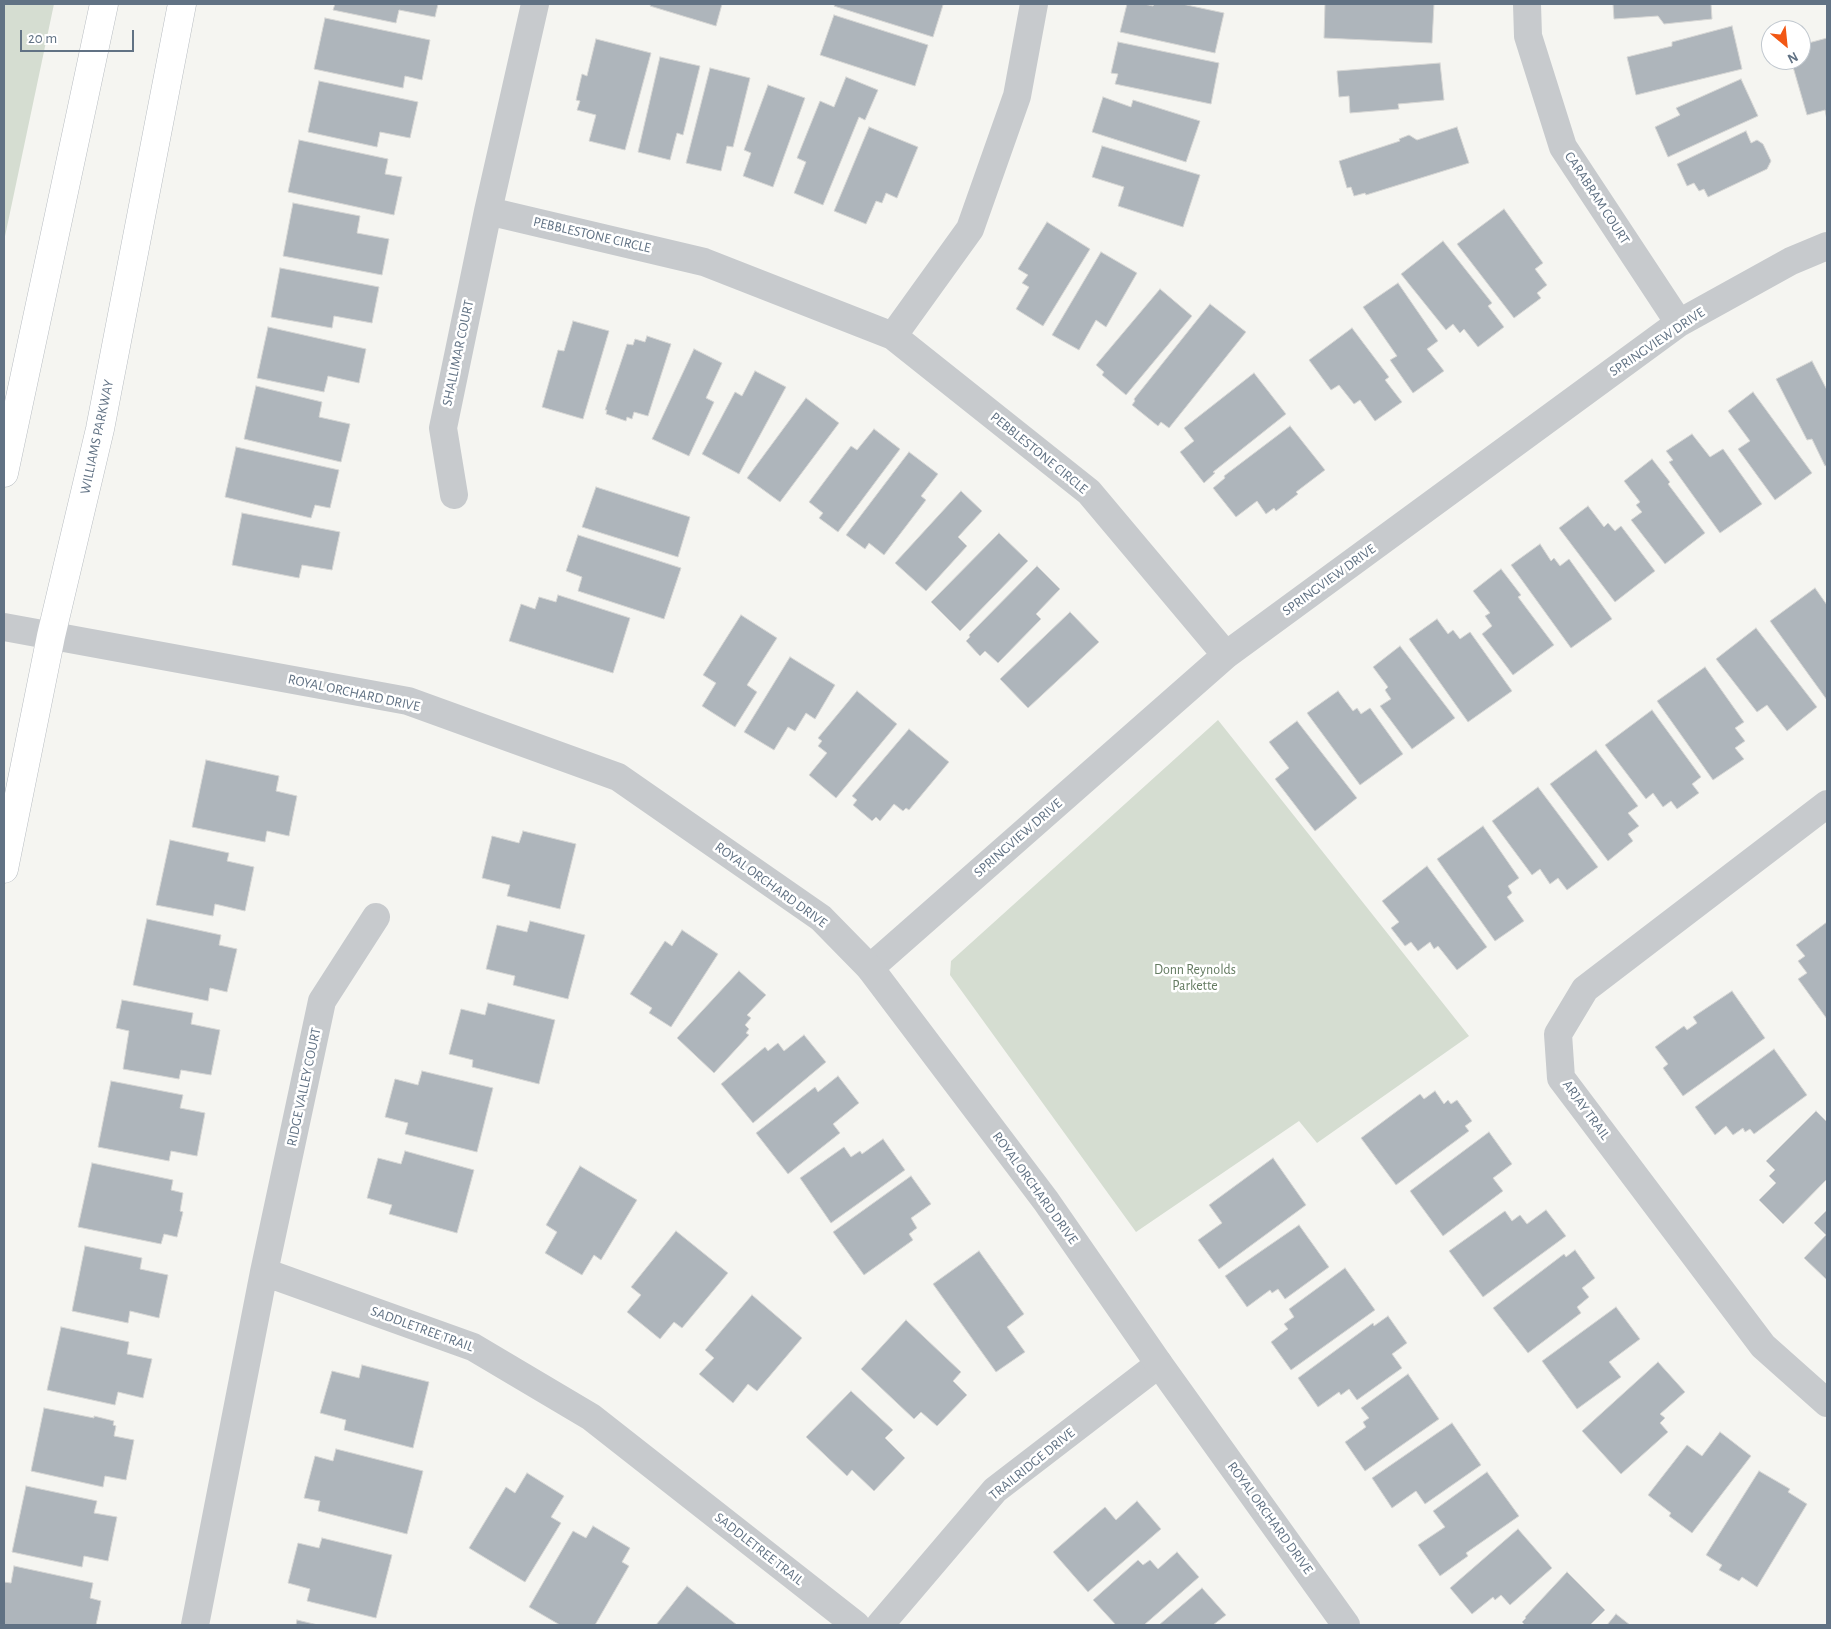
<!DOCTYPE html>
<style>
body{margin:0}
#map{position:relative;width:1831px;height:1629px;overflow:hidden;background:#f5f5f1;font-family:"Alegreya Sans",sans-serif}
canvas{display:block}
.frame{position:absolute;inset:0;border:5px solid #617284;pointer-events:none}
.north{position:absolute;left:1761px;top:20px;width:50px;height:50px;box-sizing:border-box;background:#fff;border:1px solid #c0c7ce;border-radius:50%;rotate:152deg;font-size:14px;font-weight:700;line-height:20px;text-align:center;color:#617284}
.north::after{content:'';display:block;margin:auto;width:18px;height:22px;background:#f25714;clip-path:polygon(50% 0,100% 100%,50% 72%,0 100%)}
.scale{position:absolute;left:20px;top:30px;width:114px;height:22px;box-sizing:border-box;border:2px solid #617284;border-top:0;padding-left:6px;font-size:15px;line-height:18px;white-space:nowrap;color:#617284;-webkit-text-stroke:4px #fff;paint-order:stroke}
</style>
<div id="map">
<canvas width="1831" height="1629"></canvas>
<div class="frame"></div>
<div class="north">N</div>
<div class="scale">20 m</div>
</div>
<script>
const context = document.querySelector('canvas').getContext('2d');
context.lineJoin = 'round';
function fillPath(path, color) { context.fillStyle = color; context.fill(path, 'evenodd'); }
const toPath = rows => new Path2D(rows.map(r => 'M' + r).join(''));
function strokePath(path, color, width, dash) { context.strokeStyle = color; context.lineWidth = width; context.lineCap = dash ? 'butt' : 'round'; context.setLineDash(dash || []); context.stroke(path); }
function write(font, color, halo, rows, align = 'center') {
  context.font = font + ' "Alegreya Sans",sans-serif'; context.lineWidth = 5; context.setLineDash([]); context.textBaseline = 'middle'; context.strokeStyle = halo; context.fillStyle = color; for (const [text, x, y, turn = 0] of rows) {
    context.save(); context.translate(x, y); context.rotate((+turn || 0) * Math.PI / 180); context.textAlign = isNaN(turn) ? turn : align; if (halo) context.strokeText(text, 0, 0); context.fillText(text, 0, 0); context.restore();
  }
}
const green = toPath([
 [4,4,54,4,4,241],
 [1218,720,1469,1036,1317,1143,1299,1121,1136,1232,950,975,951,961]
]);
const building = toPath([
 [335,4,438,4,435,17,399,10,396,23,333,10,335,4],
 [651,4,722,4,716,26,650,6,651,4],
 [835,4,940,4,943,5,933,37,834,6,835,4],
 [1127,4,1144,4,1153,6,1154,4,1182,4,1224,13,1215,53,1120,32,1127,4],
 [1325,4,1434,4,1432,43,1324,38,1325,4],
 [1613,4,1711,4,1712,19,1664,24,1658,16,1614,19,1613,4],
 [834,15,928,45,915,86,820,55,834,15],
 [325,18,430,40,422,80,405,76,403,88,314,69,325,18],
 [1732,26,1742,69,1636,95,1627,57,1672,46,1672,42,1732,26],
 [1827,38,1827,120,1825,110,1807,115,1791,60,1801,60,1801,45,1827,38],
 [596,39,651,53,625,150,589,141,596,115,577,110,580,101,576,100,582,74,587,76,596,39],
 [1118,42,1219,63,1211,104,1115,84,1118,74,1111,73,1118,42],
 [660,57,700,66,683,135,677,133,670,160,638,152,660,57],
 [1440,63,1444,100,1398,104,1399,109,1350,113,1349,96,1339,97,1337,71,1440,63],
 [710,68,750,78,733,147,727,146,721,171,686,163,710,68],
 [846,77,878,90,865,120,859,117,823,205,794,193,806,162,797,158,820,101,834,107,846,77],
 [1741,79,1758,116,1668,157,1655,127,1680,115,1676,108,1741,79],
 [319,81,418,102,410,138,380,132,377,147,308,132,319,81],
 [768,85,805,98,773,187,743,176,751,153,744,150,768,85],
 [1103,97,1131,107,1133,100,1200,121,1186,162,1092,132,1103,97],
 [869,127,918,147,897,198,886,193,882,203,876,201,866,224,834,211,869,127],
 [1457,127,1469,163,1366,195,1365,193,1354,196,1351,187,1347,188,1339,161,1400,141,1399,139,1409,135,1417,140,1457,127],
 [1746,131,1751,143,1757,140,1763,144,1771,161,1767,169,1708,197,1704,189,1699,191,1694,183,1687,186,1677,164,1746,131],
 [299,140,388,159,385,174,402,177,394,215,288,192,299,140],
 [1102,146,1200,175,1183,227,1118,206,1124,187,1092,177,1102,146],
 [293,203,360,216,357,233,389,239,382,275,283,256,293,203],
 [1504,209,1543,263,1535,269,1547,285,1537,293,1541,298,1514,318,1457,244,1504,209],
 [1047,222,1090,249,1043,326,1016,309,1029,287,1022,283,1028,275,1018,269,1047,222],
 [1443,241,1492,303,1488,306,1504,327,1478,347,1464,329,1460,333,1453,324,1446,330,1401,274,1443,241],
 [1101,252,1137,273,1106,327,1096,320,1079,350,1052,335,1101,252],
 [280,268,379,287,372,323,334,316,332,328,271,317,280,268],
 [1398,283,1438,341,1427,349,1444,371,1413,393,1390,360,1397,356,1363,307,1398,283],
 [1160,289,1192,316,1126,395,1102,375,1104,372,1096,365,1160,289],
 [1210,304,1246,332,1169,428,1161,422,1158,426,1132,405,1135,401,1134,399,1210,304],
 [573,321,609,331,583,419,542,407,558,350,564,351,573,321],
 [268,327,366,349,359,383,328,376,324,392,257,378,268,327],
 [1352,328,1389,377,1385,380,1402,402,1375,421,1360,400,1354,404,1339,385,1331,390,1309,360,1352,328],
 [647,336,671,344,648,416,634,412,632,419,627,417,626,421,606,414,607,410,605,410,627,344,633,345,635,339,645,342,647,336],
 [694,349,722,363,706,398,714,402,689,456,652,439,694,349],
 [1812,361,1827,390,1827,465,1825,466,1812,439,1807,440,1776,379,1812,361],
 [755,371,786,387,739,474,702,454,735,392,742,396,755,371],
 [1254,373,1286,414,1213,472,1215,473,1204,483,1180,452,1194,441,1184,428,1254,373],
 [256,386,322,402,319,417,350,424,341,462,244,439,256,386],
 [1753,392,1812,473,1775,500,1738,449,1750,441,1728,411,1753,392],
 [806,398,839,423,780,502,747,478,806,398],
 [1290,426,1325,470,1296,492,1298,494,1276,511,1274,508,1266,514,1257,501,1236,517,1213,488,1225,478,1224,476,1290,426],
 [874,429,900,449,838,532,819,518,823,513,809,502,851,446,857,450,874,429],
 [1692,434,1710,457,1723,449,1762,504,1720,533,1669,462,1673,460,1666,451,1692,434],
 [236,447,339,470,330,508,315,505,311,518,225,497,236,447],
 [909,452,938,474,921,496,926,500,884,555,869,543,865,549,846,535,909,452],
 [1652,459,1670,482,1668,484,1705,533,1665,564,1631,520,1642,512,1636,505,1640,502,1624,481,1652,459],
 [596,487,690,517,678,557,582,527,596,487],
 [961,491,982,511,958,537,967,546,926,591,895,563,961,491],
 [1588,506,1604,527,1608,523,1615,531,1621,526,1655,571,1615,602,1559,528,1588,506],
 [242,513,340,532,332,570,302,565,299,578,232,565,242,513],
 [999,533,1028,561,960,631,931,602,999,533],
 [578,535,681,568,664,619,578,591,582,577,566,571,578,535],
 [1540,544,1551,561,1554,558,1560,566,1569,559,1612,619,1571,648,1511,565,1540,544],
 [1037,566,1060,589,1036,614,1041,619,998,663,985,651,980,656,966,641,970,637,969,635,1037,566],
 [1501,569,1521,595,1518,597,1554,645,1513,675,1482,634,1492,626,1485,616,1490,613,1473,591,1501,569],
 [1815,588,1827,605,1827,700,1770,621,1815,588],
 [558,595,630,618,613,673,509,641,521,604,535,609,539,597,556,602,558,595],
 [1070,612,1099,642,1028,708,1000,679,1070,612],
 [741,615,777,638,747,685,757,692,735,727,702,706,716,683,703,675,741,615],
 [1437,619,1448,634,1453,630,1460,639,1470,632,1512,691,1468,722,1409,639,1437,619],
 [1756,628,1817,707,1787,731,1767,705,1757,712,1716,659,1756,628],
 [1400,646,1455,718,1412,749,1380,706,1391,699,1385,690,1388,687,1373,667,1400,646],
 [790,657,835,685,815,719,806,713,795,731,788,727,774,750,744,732,790,657],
 [1705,667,1744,722,1735,728,1745,741,1735,748,1744,759,1713,780,1657,701,1705,667],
 [857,691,897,724,836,798,809,775,827,753,818,746,822,741,818,738,857,691],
 [1338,691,1353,711,1357,708,1361,714,1370,708,1403,754,1360,785,1307,713,1338,691],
 [1652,710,1701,777,1692,784,1699,793,1677,809,1671,801,1663,807,1653,793,1646,799,1605,745,1652,710],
 [1297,721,1357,798,1315,831,1275,779,1289,768,1269,742,1297,721],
 [909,729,949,762,909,810,906,808,903,811,894,804,880,821,876,817,872,821,853,805,857,800,852,796,909,729],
 [1596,750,1638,806,1628,813,1639,826,1628,834,1633,841,1608,861,1550,784,1596,750],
 [206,760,279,776,276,791,297,796,289,836,267,831,265,842,192,827,206,760],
 [1538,787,1598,867,1567,890,1558,878,1550,884,1540,869,1532,875,1492,821,1538,787],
 [1483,826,1519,878,1508,886,1512,893,1507,897,1524,921,1495,941,1437,859,1483,826],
 [523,831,576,844,560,909,507,896,510,885,482,878,492,836,519,843,523,831],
 [170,840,229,853,227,861,254,867,245,911,215,904,213,916,156,905,170,840],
 [1427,866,1487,947,1457,970,1438,946,1434,949,1430,942,1418,951,1411,942,1405,946,1391,928,1399,922,1382,901,1427,866],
 [147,919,221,935,219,945,237,949,227,992,210,988,208,1001,133,985,147,919],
 [530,921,585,935,568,999,513,985,515,976,486,969,497,925,527,932,530,921],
 [1827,922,1827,1019,1798,979,1807,973,1798,961,1805,956,1796,945,1827,922],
 [682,930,718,954,671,1027,649,1013,652,1008,630,994,665,941,672,946,682,930],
 [739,971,766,995,747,1015,751,1018,745,1025,749,1029,746,1033,749,1035,714,1073,677,1038,739,971],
 [1732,991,1765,1038,1683,1096,1663,1068,1668,1064,1655,1047,1684,1026,1687,1030,1697,1023,1693,1017,1732,991],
 [122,1000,193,1013,191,1024,220,1030,211,1075,181,1070,179,1079,123,1069,129,1031,116,1028,122,1000],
 [488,1003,555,1020,539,1084,472,1067,473,1060,449,1054,461,1009,485,1015,488,1003],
 [804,1035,826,1062,753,1123,721,1084,765,1047,768,1051,778,1043,784,1051,804,1035],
 [1774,1049,1807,1095,1754,1134,1750,1129,1745,1132,1743,1128,1733,1135,1726,1126,1715,1135,1695,1107,1774,1049],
 [422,1071,493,1088,477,1152,405,1134,408,1123,385,1117,395,1079,418,1085,422,1071],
 [838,1076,859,1103,833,1124,840,1133,788,1174,756,1133,815,1087,818,1092,838,1076],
 [111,1081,183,1095,180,1108,205,1113,197,1156,171,1151,169,1161,98,1147,111,1081],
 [1435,1091,1444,1104,1448,1100,1451,1104,1457,1100,1472,1121,1465,1126,1469,1131,1396,1185,1361,1138,1420,1094,1424,1099,1435,1091],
 [1816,1111,1827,1122,1827,1179,1783,1224,1759,1200,1776,1183,1769,1176,1775,1170,1766,1161,1816,1111],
 [1489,1132,1512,1164,1493,1178,1503,1191,1443,1236,1410,1191,1489,1132],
 [883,1139,905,1170,831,1223,800,1178,844,1147,851,1157,860,1151,862,1154,883,1139],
 [405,1151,474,1170,457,1233,389,1214,392,1205,367,1198,378,1158,401,1164,405,1151],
 [1273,1158,1306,1205,1219,1269,1198,1240,1222,1223,1209,1205,1273,1158],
 [92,1163,173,1180,171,1190,183,1193,180,1211,183,1212,177,1237,164,1234,161,1244,78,1227,92,1163],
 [580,1166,637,1200,601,1260,594,1255,582,1275,545,1253,557,1232,546,1225,580,1166],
 [911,1176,931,1204,911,1218,917,1228,909,1234,913,1240,864,1275,833,1232,911,1176],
 [1546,1210,1566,1236,1483,1297,1449,1251,1505,1211,1512,1221,1520,1215,1527,1224,1546,1210],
 [1827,1210,1827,1280,1804,1258,1826,1235,1814,1223,1827,1210],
 [1299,1225,1329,1267,1285,1299,1278,1289,1272,1293,1270,1290,1247,1307,1225,1276,1299,1225],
 [676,1231,728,1273,682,1328,674,1322,660,1339,627,1312,641,1295,631,1287,676,1231],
 [85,1246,142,1258,140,1269,168,1275,159,1318,130,1311,128,1323,72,1311,85,1246],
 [1575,1250,1595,1278,1582,1288,1589,1297,1577,1307,1581,1313,1528,1353,1493,1308,1564,1254,1566,1257,1575,1250],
 [979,1251,1024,1314,1007,1327,1025,1352,996,1372,933,1284,979,1251],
 [1345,1268,1375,1310,1291,1370,1271,1342,1288,1329,1284,1324,1294,1317,1289,1309,1345,1268],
 [752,1295,802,1338,757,1391,748,1384,733,1403,699,1374,714,1358,705,1350,752,1295],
 [1616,1307,1640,1339,1609,1362,1621,1377,1577,1409,1542,1361,1616,1307],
 [1388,1316,1407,1343,1392,1354,1402,1368,1357,1400,1349,1389,1341,1395,1339,1392,1318,1407,1298,1378,1373,1323,1374,1326,1388,1316],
 [906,1320,961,1372,953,1381,967,1395,937,1426,921,1412,914,1419,861,1369,906,1320],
 [61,1327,129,1342,127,1354,152,1359,143,1398,118,1392,115,1405,47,1390,61,1327],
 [1658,1362,1685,1392,1660,1414,1665,1418,1660,1423,1668,1432,1621,1474,1582,1431,1658,1362],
 [362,1365,429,1382,413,1448,344,1430,346,1420,320,1413,332,1371,359,1378,362,1365],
 [1408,1374,1439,1419,1365,1471,1345,1442,1366,1427,1363,1422,1369,1418,1361,1408,1408,1374],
 [851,1391,893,1430,885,1438,905,1458,874,1491,852,1470,847,1476,806,1437,851,1391],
 [44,1408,94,1418,94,1416,114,1421,113,1425,116,1426,114,1436,134,1440,126,1480,105,1476,103,1487,31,1471,44,1408],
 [1452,1423,1481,1465,1425,1504,1416,1491,1392,1508,1372,1478,1452,1423],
 [1720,1432,1751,1456,1692,1533,1669,1516,1671,1513,1648,1495,1687,1445,1702,1456,1720,1432],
 [336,1449,423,1471,407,1534,318,1511,320,1501,304,1498,315,1456,333,1461,336,1449],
 [1759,1471,1790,1489,1788,1492,1807,1504,1757,1587,1742,1577,1739,1581,1719,1570,1722,1565,1706,1555,1759,1471],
 [1487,1472,1519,1516,1466,1553,1468,1556,1440,1576,1418,1545,1445,1527,1433,1511,1487,1472],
 [527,1473,564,1496,551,1517,561,1523,525,1582,469,1548,506,1487,515,1493,527,1473],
 [26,1486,97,1501,94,1513,117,1517,108,1561,84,1556,82,1567,12,1552,26,1486],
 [1137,1501,1161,1529,1088,1592,1053,1552,1105,1507,1116,1520,1137,1501],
 [593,1526,630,1548,622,1562,629,1566,595,1625,560,1625,529,1607,573,1531,586,1538,593,1526],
 [1518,1529,1552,1568,1510,1605,1501,1595,1495,1600,1493,1597,1472,1614,1450,1588,1518,1529],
 [322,1538,392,1555,376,1618,307,1601,310,1589,288,1583,298,1543,319,1548,322,1538],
 [1177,1552,1199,1577,1144,1625,1116,1625,1093,1600,1138,1560,1143,1565,1150,1560,1158,1569,1177,1552],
 [14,1566,93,1583,90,1598,101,1601,96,1625,4,1625,4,1582,11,1583,14,1566],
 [1567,1572,1605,1610,1590,1625,1525,1625,1522,1622,1526,1618,1525,1617,1567,1572],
 [687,1586,737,1625,656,1625,687,1586],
 [1202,1588,1226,1615,1213,1625,1159,1625,1202,1588],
 [1616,1614,1630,1625,1607,1625,1616,1614],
 [297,1620,318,1625,296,1625,297,1620]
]);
const minor = toPath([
 [1527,4,1528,36,1563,147,1679,323],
 [488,211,704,262,893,336,1089,492,1226,655],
 [893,336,970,229,1017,96,1034,4],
 [454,495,443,428,488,211,535,4],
 [1827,804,1585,989,1558,1034,1561,1078,1763,1346,1827,1403],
 [870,968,1226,655,1679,323,1791,261,1827,246],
 [264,1272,473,1347,591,1417,856,1625],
 [195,1625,264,1272,322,1001,376,917],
 [880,1625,995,1490,1159,1364]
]);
const tertiary = toPath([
 [4,627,408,701,618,777,821,918,870,968,1046,1201,1159,1364,1346,1625]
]);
const secondary = toPath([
 [4,473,104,4],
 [4,869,51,636,100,429,182,4]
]);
const streetNames = [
 ["CARABRAM COURT",1597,198,57],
 ["PEBBLESTONE CIRCLE",592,235,13],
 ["SPRINGVIEW DRIVE",1657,342,-34],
 ["SHALLIMAR COURT",458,353,-78],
 ["WILLIAMS PARKWAY",97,437,-78],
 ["PEBBLESTONE CIRCLE",1039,453,39],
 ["SPRINGVIEW DRIVE",1329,580,-36],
 ["ROYAL ORCHARD DRIVE",354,693,12],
 ["SPRINGVIEW DRIVE",1018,838,-41],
 ["ROYAL ORCHARD DRIVE",771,885,36],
 ["RIDGE VALLEY COURT",304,1087,-78],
 ["ARJAY TRAIL",1586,1110,54],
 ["ROYAL ORCHARD DRIVE",1035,1188,54],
 ["SADDLETREE TRAIL",422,1329,20],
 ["TRAILRIDGE DRIVE",1032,1464,-39],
 ["ROYAL ORCHARD DRIVE",1270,1518,54],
 ["SADDLETREE TRAIL",759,1549,38]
];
const parkNames = [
 ["Donn Reynolds",1195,970],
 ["Parkette",1195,986]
];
fillPath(green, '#d5ddd1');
fillPath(building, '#aeb5bb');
strokePath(building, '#d6d6d4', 1);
strokePath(secondary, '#b6bbc0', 29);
strokePath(minor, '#c7cacd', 28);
strokePath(tertiary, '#c7cacd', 28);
strokePath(secondary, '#fff', 28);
write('14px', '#617284', '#fff', streetNames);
write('14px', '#647b61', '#fff', parkNames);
</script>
